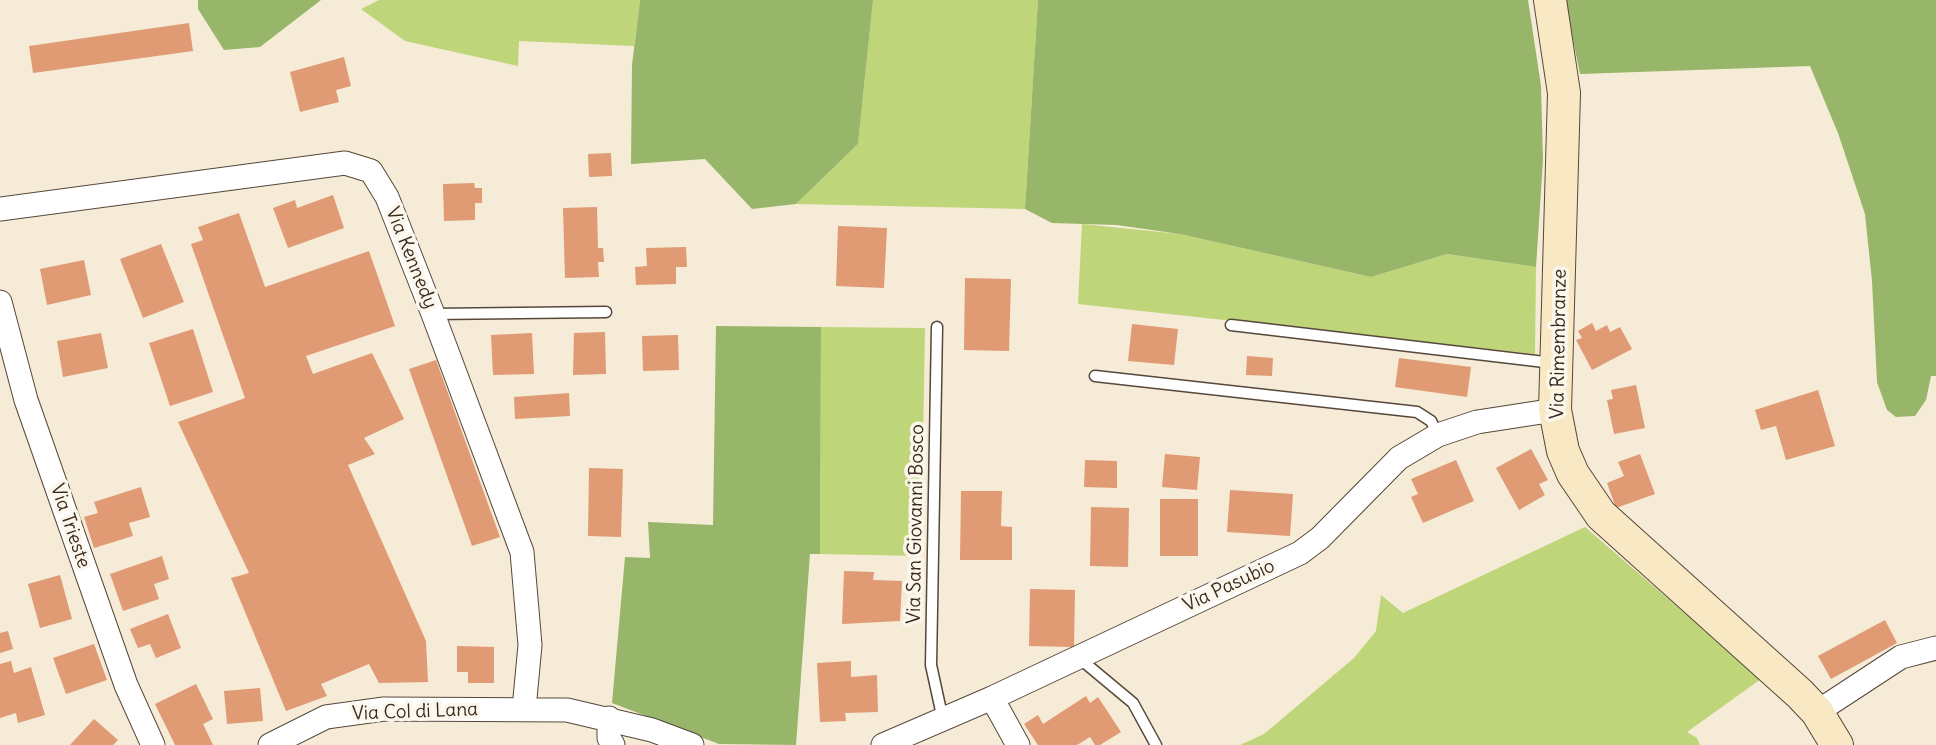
<!DOCTYPE html>
<style>
body{margin:0}
canvas{display:block;background:#f5ebd6}
</style>
<canvas width="1936" height="745"></canvas>
<script>
const context = document.querySelector('canvas').getContext('2d');
context.lineJoin = 'round';
function fillPath(path, color) { context.fillStyle = color; context.fill(path, 'evenodd'); }
const toPath = rows => new Path2D(rows.map(r => 'M' + r).join(''));
function strokePath(path, color, width, dash) { context.strokeStyle = color; context.lineWidth = width; context.lineCap = dash ? 'butt' : 'round'; context.setLineDash(dash || []); context.stroke(path); }
function write(font, color, halo, rows, align = 'center') {
  context.font = font + ' Delius,sans-serif'; context.lineWidth = 7; context.setLineDash([]); context.textBaseline = 'middle'; context.strokeStyle = halo; context.fillStyle = color; for (const [text, x, y, turn = 0] of rows) {
    context.save(); context.translate(x, y); context.rotate((+turn || 0) * Math.PI / 180); context.textAlign = isNaN(turn) ? turn : align; if (halo) context.strokeText(text, 0, 0); context.fillText(text, 0, 0); context.restore();
  }
}
const green = toPath([
 [379,0,640,0,634,46,519,41,518,66,405,41,361,9],
 [873,0,1038,0,1025,209,796,204,858,144],
 [1082,224,1180,234,1371,277,1447,254,1536,267,1535,354,1078,304],
 [821,327,925,328,921,556,820,554],
 [1585,527,1761,679,1687,732,1697,738,1700,745,1240,745,1264,734,1354,658,1376,631,1381,595,1403,613]
]);
const forest = toPath([
 [198,0,321,0,260,47,224,50,198,9],
 [640,0,873,0,858,144,796,204,752,209,705,159,631,164,632,65],
 [1038,0,1528,0,1541,86,1543,160,1536,267,1447,254,1371,277,1180,234,1117,225,1052,223,1025,209],
 [1565,0,1936,0,1936,376,1931,376,1926,400,1915,416,1896,417,1887,410,1877,382,1872,281,1865,214,1838,133,1810,66,1580,74],
 [716,326,821,327,820,554,810,554,796,745,719,744,612,703,625,557,650,558,648,522,713,525]
]);
const building = toPath([
 [189,23,193,51,33,73,29,46],
 [344,57,351,86,336,90,339,102,300,112,290,72],
 [611,153,612,176,589,177,588,154],
 [474,183,475,188,482,188,482,203,475,203,475,220,444,221,443,184],
 [333,195,344,228,288,248,273,208,295,200,297,208],
 [597,207,598,248,603,248,604,262,598,262,599,277,565,278,563,208],
 [239,213,265,287,369,251,395,326,306,356,313,374,372,353,404,419,364,438,375,454,348,465,426,641,428,682,379,683,369,664,321,684,327,696,286,711,231,578,249,573,178,422,245,398,191,244,203,240,198,227],
 [838,226,887,228,884,288,836,286],
 [161,244,184,302,143,318,120,259],
 [686,247,687,267,676,267,676,284,636,285,635,267,647,266,646,248],
 [84,260,91,295,47,305,40,269],
 [965,278,1011,279,1009,351,964,350],
 [1592,323,1596,331,1607,325,1610,332,1620,327,1632,349,1592,370,1576,340,1582,338,1578,331],
 [1132,324,1178,329,1174,365,1128,361],
 [193,329,213,392,170,406,149,343],
 [605,332,606,374,573,375,574,333],
 [101,333,108,368,63,377,57,341],
 [532,333,534,374,493,375,491,335],
 [678,335,679,370,643,371,642,336],
 [1247,356,1273,358,1272,376,1246,375],
 [1399,358,1471,367,1467,397,1395,387],
 [436,360,500,537,472,546,409,369],
 [1636,385,1645,428,1614,434,1607,400,1613,399,1611,390],
 [1818,390,1835,446,1786,460,1776,426,1761,430,1755,410],
 [569,393,570,416,515,419,514,397],
 [1531,449,1548,480,1539,484,1545,495,1519,510,1496,468],
 [1165,454,1200,457,1197,490,1162,487],
 [1640,454,1655,494,1616,508,1607,483,1624,476,1618,462],
 [1085,460,1117,461,1117,488,1084,487],
 [1456,460,1474,501,1423,523,1411,497,1418,494,1411,479],
 [589,468,623,469,621,537,588,536],
 [141,487,150,517,129,523,133,536,94,548,84,517,98,513,94,502],
 [1230,490,1293,494,1290,536,1227,532],
 [961,491,1002,491,1001,526,1012,527,1012,560,960,560],
 [1160,499,1198,499,1198,556,1160,556],
 [1091,507,1129,508,1128,567,1090,566],
 [162,556,169,579,154,584,159,599,123,611,110,574],
 [844,571,874,572,873,580,902,581,900,621,842,624],
 [60,575,72,619,40,628,28,584],
 [1030,589,1075,590,1074,647,1029,646],
 [168,614,181,648,156,658,150,644,138,648,130,629],
 [1885,620,1897,643,1831,679,1818,656],
 [8,631,13,649,0,653,0,633],
 [94,644,107,680,66,694,53,658],
 [457,646,494,647,494,683,468,683,468,672,457,672],
 [11,661,14,673,31,667,45,715,18,723,16,713,0,718,0,664],
 [851,661,851,677,877,675,878,712,845,713,846,721,820,722,817,663],
 [196,684,213,719,203,724,213,745,175,745,155,704],
 [260,688,263,721,227,724,224,691],
 [1086,696,1090,703,1098,697,1121,732,1100,745,1095,745,1090,737,1077,745,1038,745,1024,724,1038,715,1043,724],
 [94,719,118,740,113,745,70,745]
]);
const lane = toPath([
 [433,314,606,312],
 [1231,325,1553,363],
 [937,327,931,665,943,720],
 [1095,376,1417,412,1431,421,1438,435],
 [1079,658,1133,703,1156,745]
]);
const street = toPath([
 [0,209,345,163,371,171,387,197,433,314,522,552,530,645,524,709],
 [0,302,26,400,126,685,153,745],
 [992,698,1018,745],
 [1817,712,1901,657,1936,648],
 [609,718,609,738,613,745],
 [270,745,326,717,384,709,567,710,652,730,692,745],
 [883,745,992,698,1300,553,1320,538,1399,458,1438,435,1477,422,1555,410]
]);
const secondary = toPath([
 [1550,0,1564,93,1555,410,1563,451,1573,474,1601,515,1800,694,1817,712,1837,745]
]);
const streetNames = [
 ["Via Kennedy",411,258,68],
 ["Via Rimembranze",1559,344,-89],
 ["Via San Giovanni Bosco",916,524,-89],
 ["Via Trieste",70,526,71],
 ["Via Pasubio",1229,586,-25],
 ["Via Col di Lana",415,712,-2]
];
fillPath(green, '#bfd579');
fillPath(forest, '#97b669');
fillPath(building, '#e09a74');
strokePath(lane, '#57473a', 13);
strokePath(street, '#57473a', 25);
strokePath(secondary, '#57473a', 34);
strokePath(lane, '#fff', 10);
strokePath(street, '#fff', 23);
strokePath(secondary, '#f8e8c3', 32);
write('19px', '#3b2a1e', '#fbf7ec', streetNames);
</script>
